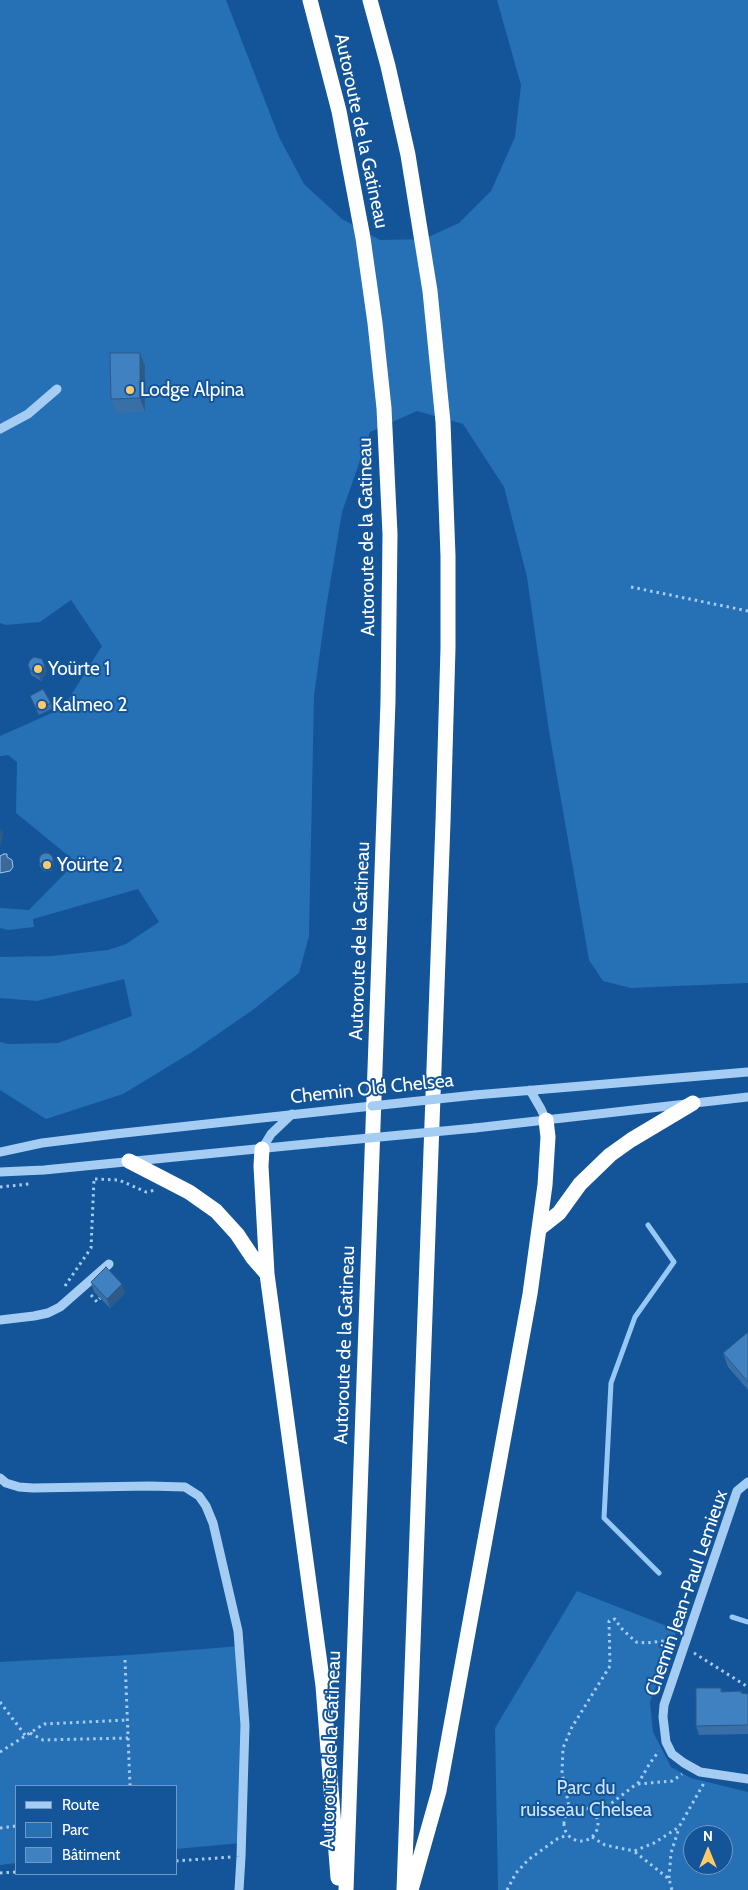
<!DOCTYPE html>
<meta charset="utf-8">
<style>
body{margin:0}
#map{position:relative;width:748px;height:1890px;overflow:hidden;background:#135598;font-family:Cabin,sans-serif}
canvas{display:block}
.legend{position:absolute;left:15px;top:1785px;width:162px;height:90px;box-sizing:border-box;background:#135598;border:1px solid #7199c1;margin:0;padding:6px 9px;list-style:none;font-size:15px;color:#fff}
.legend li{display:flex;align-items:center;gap:10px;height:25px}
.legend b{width:25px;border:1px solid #7199c1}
.north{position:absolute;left:683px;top:1825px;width:50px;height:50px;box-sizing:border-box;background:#135598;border:1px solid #7199c1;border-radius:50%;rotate:0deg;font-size:14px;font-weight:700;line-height:20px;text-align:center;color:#fff}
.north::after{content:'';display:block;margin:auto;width:18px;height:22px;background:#ffca67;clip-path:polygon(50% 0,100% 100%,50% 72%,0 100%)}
</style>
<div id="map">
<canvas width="748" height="1890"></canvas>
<ul class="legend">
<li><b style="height:6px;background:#a5cdf3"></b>Route</li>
<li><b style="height:14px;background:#2670b6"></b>Parc</li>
<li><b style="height:14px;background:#4081c1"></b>Bâtiment</li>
</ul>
<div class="north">N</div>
</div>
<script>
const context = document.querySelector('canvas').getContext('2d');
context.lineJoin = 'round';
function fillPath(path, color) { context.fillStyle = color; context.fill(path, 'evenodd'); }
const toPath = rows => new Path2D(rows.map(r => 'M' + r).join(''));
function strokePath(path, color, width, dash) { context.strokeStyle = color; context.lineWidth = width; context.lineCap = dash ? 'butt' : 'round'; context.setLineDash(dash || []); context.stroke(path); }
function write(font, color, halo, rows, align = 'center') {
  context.font = font + ' Cabin,sans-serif'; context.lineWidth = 4; context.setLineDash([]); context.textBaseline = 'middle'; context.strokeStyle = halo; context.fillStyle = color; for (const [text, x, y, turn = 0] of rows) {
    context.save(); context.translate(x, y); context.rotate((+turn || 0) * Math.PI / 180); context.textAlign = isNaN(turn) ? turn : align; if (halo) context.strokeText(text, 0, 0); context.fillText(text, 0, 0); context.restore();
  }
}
const green = toPath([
 [0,0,226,0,279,137,304,184,342,219,380,240,424,239,459,223,491,191,515,137,521,85,497,0,748,0,748,983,631,988,603,981,589,960,549,731,527,577,504,487,463,424,417,411,370,432,342,512,326,608,314,696,309,936,299,973,254,1009,192,1052,123,1094,46,1119,0,1090,0,1042,8,1044,58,1043,132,1016,124,979,37,1001,0,998,0,957,52,956,108,950,126,944,159,922,138,889,33,919,34,927,8,930,0,928,0,908,29,910,76,862,16,813,17,762,8,755,0,756,0,736,63,708,102,646,71,600,40,622,6,625,0,623],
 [577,1591,677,1630,650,1702,653,1732,671,1767,691,1778,748,1792,748,1890,498,1890,495,1728],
 [693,1835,723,1835,723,1865,693,1865],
 [240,1646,245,1725,242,1843,176,1849,176,1786,16,1786,16,1863,0,1865,0,1662,130,1655]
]);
const water = toPath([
 [4,854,7,854,7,857,12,860,13,867,10,871,0,873,0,856,4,854]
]);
const stream = toPath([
 [648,1225,674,1262,635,1317,611,1383,604,1518,659,1573],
 [732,1617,748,1622]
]);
const path = toPath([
 [631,587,748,611],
 [95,1179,119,1180,146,1192,156,1190],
 [0,1187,29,1184],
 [65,1286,91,1248,94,1179],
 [91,1295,97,1302,100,1298],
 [694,1653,748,1687],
 [125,1660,130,1786],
 [0,1702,25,1735],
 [30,1733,43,1740,128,1738],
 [0,1752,44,1724,127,1720],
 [638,1784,672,1781,682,1774],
 '564 1824a17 17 0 1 1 34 0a17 17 0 1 1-34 0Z',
 [570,1811,562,1773,563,1748,572,1727,610,1666,609,1621,615,1619,621,1628,636,1642,647,1643,664,1641,674,1645],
 [596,1815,639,1782,650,1763,659,1751],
 [0,1828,16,1826],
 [592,1837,605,1845,634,1851,654,1843,679,1827,704,1783],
 [635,1852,669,1879,672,1890],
 [176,1861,231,1857],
 [0,1873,16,1872],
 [669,1878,671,1853,679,1828],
 [507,1890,516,1873,528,1860,557,1839,567,1835]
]);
const minor = toPath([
 [0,429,28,414,57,389],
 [530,1090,541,1109,546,1120],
 [475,1095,748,1072],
 [475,1128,748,1097],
 [262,1149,271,1134,292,1114],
 [0,1152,42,1143,115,1134,372,1106],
 [0,1172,44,1170,327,1142],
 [0,1320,34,1316,48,1313,60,1307,109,1264],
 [0,1478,6,1483,19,1487,33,1488,149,1486,185,1487,199,1496,206,1506,213,1523,238,1631,245,1725,241,1857,239,1890],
 [748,1482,737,1491,664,1705,663,1717,666,1742,672,1754,684,1763,700,1772,748,1779]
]);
const highway = toPath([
 [310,0,339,111,363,238,375,323,384,408,390,534,388,701,346,1890],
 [370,0,388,66,408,155,430,291,443,422,448,556,448,648,443,822,404,1890],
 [262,1149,261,1166,267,1274,323,1686,338,1878],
 [129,1161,189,1192,216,1211,237,1234,253,1258,267,1274],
 [540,1228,559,1213,580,1184,610,1155,631,1140,693,1103],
 [411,1890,439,1791,530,1294,545,1185,548,1137,546,1120]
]);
const minorBridge = toPath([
 [372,1106,475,1095],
 [327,1142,475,1128]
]);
const wall = toPath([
 [140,353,145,366,145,412,116,413,111,399],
 [42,659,47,671,41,681,31,675,28,665],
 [30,696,51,703,53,708,39,715],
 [52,857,54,862,53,869,51,871,44,871,41,868,39,864],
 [91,1282,125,1293,110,1308,94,1292],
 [748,1332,748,1390,728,1367,723,1353],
 [721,1688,723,1692,741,1691,742,1693,748,1694,748,1734,699,1735,696,1726]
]);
const shadedWall = toPath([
 [140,353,145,366,145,412,140,398],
 [45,667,47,671,41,681,39,676],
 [1,828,3,833,1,846,0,844,0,835],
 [52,857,54,862,53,869,51,871,49,866],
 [122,1284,125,1293,110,1308,107,1299]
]);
const building = toPath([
 [110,353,140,353,140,398,111,399,110,353],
 [34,657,42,659,45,667,39,676,30,670,28,665,30,660,34,657],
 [43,689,51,703,37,710,30,696,43,689],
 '39 860a7 7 0 1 1 14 0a7 7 0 1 1-14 0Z',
 [106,1267,122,1284,107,1299,91,1282,106,1267],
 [748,1332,748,1382,723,1353,748,1332],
 [696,1688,721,1688,721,1692,741,1691,741,1693,748,1694,748,1725,696,1726,696,1688]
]);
const markers = [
 [130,390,5,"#ffca67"],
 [38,669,5,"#ffca67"],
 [42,705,5,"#ffca67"],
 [47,865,5,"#ffca67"]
];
const streetNames = [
 ["Autoroute de la Gatineau",361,131,78],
 ["Autoroute de la Gatineau",367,537,-91],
 ["Autoroute de la Gatineau",360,941,-88],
 ["Chemin Old Chelsea",372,1089,-6],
 ["Autoroute de la Gatineau",345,1345,-88],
 ["Chemin Jean-Paul Lemieux",687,1593,-71],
 ["Autoroute de la Gatineau",331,1750,-88]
];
const poiNames = [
 ["Lodge Alpina",140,390],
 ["Yoürte 1",48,669],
 ["Kalmeo 2",52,705],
 ["Yoürte 2",57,865]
];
const parkNames = [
 ["Parc du",586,1788],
 ["ruisseau Chelsea",586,1810]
];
fillPath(green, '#2670b6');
fillPath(water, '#3a699a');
strokePath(water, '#97c8f6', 1);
strokePath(stream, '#97c8f6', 5);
strokePath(path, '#a5cdf3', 3, [2.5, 4]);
strokePath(minor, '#a5cdf3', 9);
strokePath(highway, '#fff', 15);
strokePath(minorBridge, '#a5cdf3', 9);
fillPath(wall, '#376fa6');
fillPath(shadedWall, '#2d5a87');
fillPath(building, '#4081c1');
strokePath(building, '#2d5a87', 1);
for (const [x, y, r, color] of markers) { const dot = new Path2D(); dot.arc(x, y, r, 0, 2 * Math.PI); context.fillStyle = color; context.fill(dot); strokePath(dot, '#135598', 2); }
write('19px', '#fff', '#135598', streetNames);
write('19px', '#fff', '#135598', poiNames, 'left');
write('19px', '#cde5fd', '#135598', parkNames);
</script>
